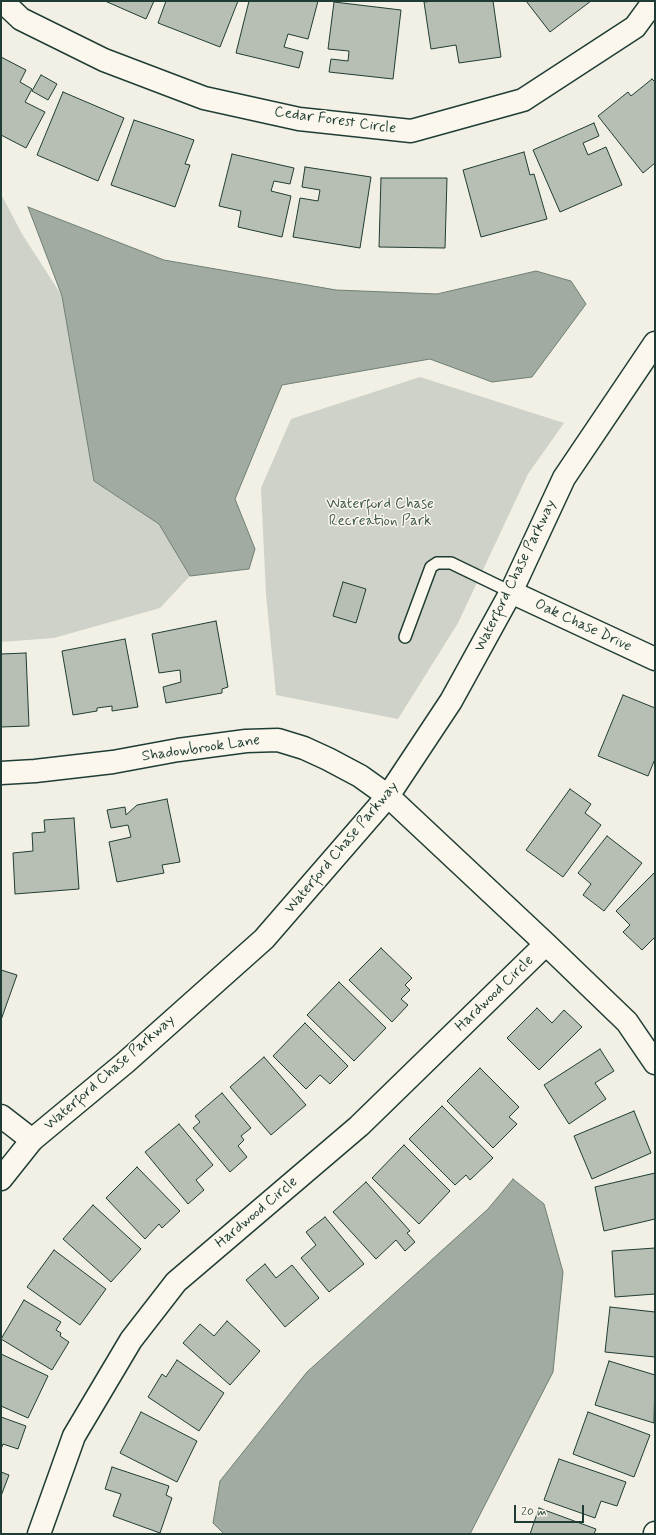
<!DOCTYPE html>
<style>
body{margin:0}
#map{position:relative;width:656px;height:1535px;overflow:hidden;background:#f2f0e5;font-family:Mynerve,sans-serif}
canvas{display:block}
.frame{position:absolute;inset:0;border:2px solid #1f3d34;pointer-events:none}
.scale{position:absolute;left:514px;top:1505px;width:70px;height:18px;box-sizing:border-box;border:2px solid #1f3d34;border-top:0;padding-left:5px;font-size:12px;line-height:14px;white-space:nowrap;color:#1f3d34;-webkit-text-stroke:3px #fbf7ec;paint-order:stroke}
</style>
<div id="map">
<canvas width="656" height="1535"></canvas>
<div class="frame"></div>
<div class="scale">20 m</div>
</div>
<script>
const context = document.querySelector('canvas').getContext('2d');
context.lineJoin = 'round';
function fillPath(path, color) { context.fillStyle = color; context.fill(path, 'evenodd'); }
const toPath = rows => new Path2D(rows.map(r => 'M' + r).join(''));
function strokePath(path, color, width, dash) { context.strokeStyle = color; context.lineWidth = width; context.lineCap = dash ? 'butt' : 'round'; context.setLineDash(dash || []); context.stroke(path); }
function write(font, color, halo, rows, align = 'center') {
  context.font = font + ' Mynerve,sans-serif'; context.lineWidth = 3; context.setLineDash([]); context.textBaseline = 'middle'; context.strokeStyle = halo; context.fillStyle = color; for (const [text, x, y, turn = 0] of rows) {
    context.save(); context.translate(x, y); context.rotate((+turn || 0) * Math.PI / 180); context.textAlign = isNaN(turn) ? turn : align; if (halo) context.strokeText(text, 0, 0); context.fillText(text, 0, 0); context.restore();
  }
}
const green = toPath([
 [1,194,22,234,62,296,94,481,159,524,190,576,160,608,54,638,1,642],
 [420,377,564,423,528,474,458,623,398,719,276,695,266,595,261,488,291,419]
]);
const water = toPath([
 [28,207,164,260,336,290,437,294,536,271,571,281,586,304,532,377,492,382,430,359,282,385,235,499,255,549,249,569,190,576,159,524,94,481,62,296,28,207],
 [513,1179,544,1204,563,1272,553,1372,470,1534,224,1534,213,1523,220,1481,307,1372,488,1209,513,1179]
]);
const building = toPath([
 [105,1,154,1,146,19,105,1],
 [166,1,238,1,220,47,158,23,166,1],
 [249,1,318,1,308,39,288,34,284,47,303,52,299,68,236,53,249,1],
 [433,1,493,1,501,57,459,63,456,45,431,49,424,2,433,1],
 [526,1,591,1,550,32,526,1],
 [334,2,401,10,393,79,329,72,331,59,348,61,349,51,328,49,334,2],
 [1,57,26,70,20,82,32,89,25,102,45,112,26,148,1,135,1,57],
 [41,75,57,84,48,100,32,91,41,75],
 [652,79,655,82,655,163,643,173,598,116,628,92,631,96,652,79],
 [63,92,124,118,98,181,37,155,63,92],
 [134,120,194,140,185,164,190,165,175,207,111,185,134,120],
 [594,123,599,136,583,143,588,155,606,147,622,185,560,212,533,150,594,123],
 [524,152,530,175,534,174,547,219,481,237,463,170,524,152],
 [232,154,294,168,290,184,274,181,271,191,291,196,282,237,238,227,241,211,219,206,232,154],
 [305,167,371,177,360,248,293,237,300,198,318,201,320,190,302,187,305,167],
 [381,178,447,178,445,248,379,247,381,178],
 [343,582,366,589,356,623,333,616,343,582],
 [216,621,228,687,222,689,222,693,166,703,163,687,181,682,180,670,159,673,152,634,216,621],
 [125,639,138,707,112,711,112,706,97,708,97,711,73,715,62,651,125,639],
 [26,653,29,726,1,727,1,654,26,653],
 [623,695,655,708,655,759,648,776,598,756,623,695],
 [570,789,591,804,585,813,601,825,563,877,526,850,570,789],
 [167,799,180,862,162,865,164,873,117,882,109,842,131,837,128,825,111,828,107,810,125,807,126,815,137,805,167,799],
 [74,818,79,889,15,894,13,853,33,851,32,833,45,832,44,820,74,818],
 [607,836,642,863,604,911,583,895,591,884,578,873,607,836],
 [655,872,655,937,642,950,623,932,630,925,616,911,655,872],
 [381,948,412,978,405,985,410,990,401,999,408,1005,392,1022,349,980,381,948],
 [1,970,17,975,1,1020,1,970],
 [339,982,386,1028,354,1061,307,1015,339,982],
 [537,1008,552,1023,564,1010,582,1027,539,1070,507,1038,537,1008],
 [305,1023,348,1066,330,1084,320,1075,306,1089,273,1056,305,1023],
 [600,1049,614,1071,595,1083,606,1099,569,1124,544,1085,600,1049],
 [264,1057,306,1105,271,1135,230,1087,264,1057],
 [480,1068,519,1107,509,1117,517,1124,493,1148,447,1101,480,1068],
 [222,1093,251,1128,241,1136,244,1140,238,1146,247,1157,230,1172,193,1128,200,1122,195,1116,222,1093],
 [442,1106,493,1158,470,1180,466,1175,455,1185,409,1139,442,1106],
 [634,1111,651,1153,592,1179,574,1136,634,1111],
 [179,1124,213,1165,196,1180,204,1190,188,1204,145,1152,179,1124],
 [404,1145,450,1191,419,1224,372,1178,404,1145],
 [137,1167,180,1211,162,1228,159,1224,145,1239,106,1198,137,1167],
 [655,1173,655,1219,604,1231,595,1187,655,1173],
 [366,1182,410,1231,407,1233,415,1242,405,1251,396,1240,376,1259,333,1212,366,1182],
 [93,1205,141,1249,111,1282,63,1239,93,1205],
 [325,1217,364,1264,329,1292,301,1258,316,1245,306,1232,325,1217],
 [655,1248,655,1294,615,1297,612,1251,655,1248],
 [54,1250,106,1289,80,1325,27,1287,54,1250],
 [265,1264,276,1278,292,1265,319,1298,285,1327,246,1280,265,1264],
 [24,1300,61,1322,56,1330,61,1333,60,1336,69,1342,52,1370,1,1339,24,1300],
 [610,1307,655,1312,655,1357,605,1352,610,1307],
 [227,1321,260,1351,230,1385,183,1343,200,1324,214,1336,227,1321],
 [1,1354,48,1376,28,1418,1,1406,1,1354],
 [177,1360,224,1393,199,1431,148,1397,162,1374,166,1377,177,1360],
 [609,1361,655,1375,654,1423,595,1405,609,1361],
 [141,1412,197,1441,177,1482,120,1453,141,1412],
 [588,1412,650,1435,634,1477,573,1454,588,1412],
 [1,1417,26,1426,18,1449,3,1444,1,1449,1,1417],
 [559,1459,626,1482,617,1506,601,1501,595,1518,544,1500,559,1459],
 [112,1467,169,1486,166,1495,172,1498,160,1533,113,1516,121,1494,105,1489,112,1467],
 [1,1472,9,1475,1,1496,1,1472],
 [539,1508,596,1529,594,1534,530,1534,539,1508]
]);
const service = toPath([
 [405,637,431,567,437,563,451,563,511,592]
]);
const minor = toPath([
 [2,1,21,19,104,60,204,98,299,119,411,131,523,100,635,27,654,1],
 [511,592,655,659],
 [1,773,35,771,113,762,178,750,246,741,278,740,304,748,328,759,360,776,388,796,546,944,627,1022,655,1063],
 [1,1116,32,1140],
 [39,1534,74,1436,131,1340,176,1282,359,1126,546,944],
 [655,1534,655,1533]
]);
const tertiary = toPath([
 [1,1179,32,1140,126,1062,264,939,388,796,451,701,511,592,564,478,655,343]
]);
const streetNames = [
 ["Cedar Forest Circle",335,121,8],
 ["Waterford Chase Parkway",516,576,-64],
 ["Oak Chase Drive",583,626,25],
 ["Shadowbrook Lane",201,749,-8],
 ["Waterford Chase Parkway",342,848,-50],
 ["Hardwood Circle",495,994,-44],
 ["Waterford Chase Parkway",110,1073,-41],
 ["Hardwood Circle",257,1213,-40]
];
const parkNames = [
 ["Waterford Chase",380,505],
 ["Recreation Park",380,522]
];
fillPath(green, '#cfd2c8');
fillPath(water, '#a2aba1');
strokePath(water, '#6e7f75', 1);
fillPath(building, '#b7beb3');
strokePath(building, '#1f3d34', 1);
strokePath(service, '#1f3d34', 14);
strokePath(minor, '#1f3d34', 25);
strokePath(tertiary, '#1f3d34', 25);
strokePath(service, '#fbf7ec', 11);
strokePath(minor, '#fbf7ec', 22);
strokePath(tertiary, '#fbf7ec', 22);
write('15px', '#1f3d34', '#fbf7ec', streetNames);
write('15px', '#425b52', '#fbf7ec', parkNames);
</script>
